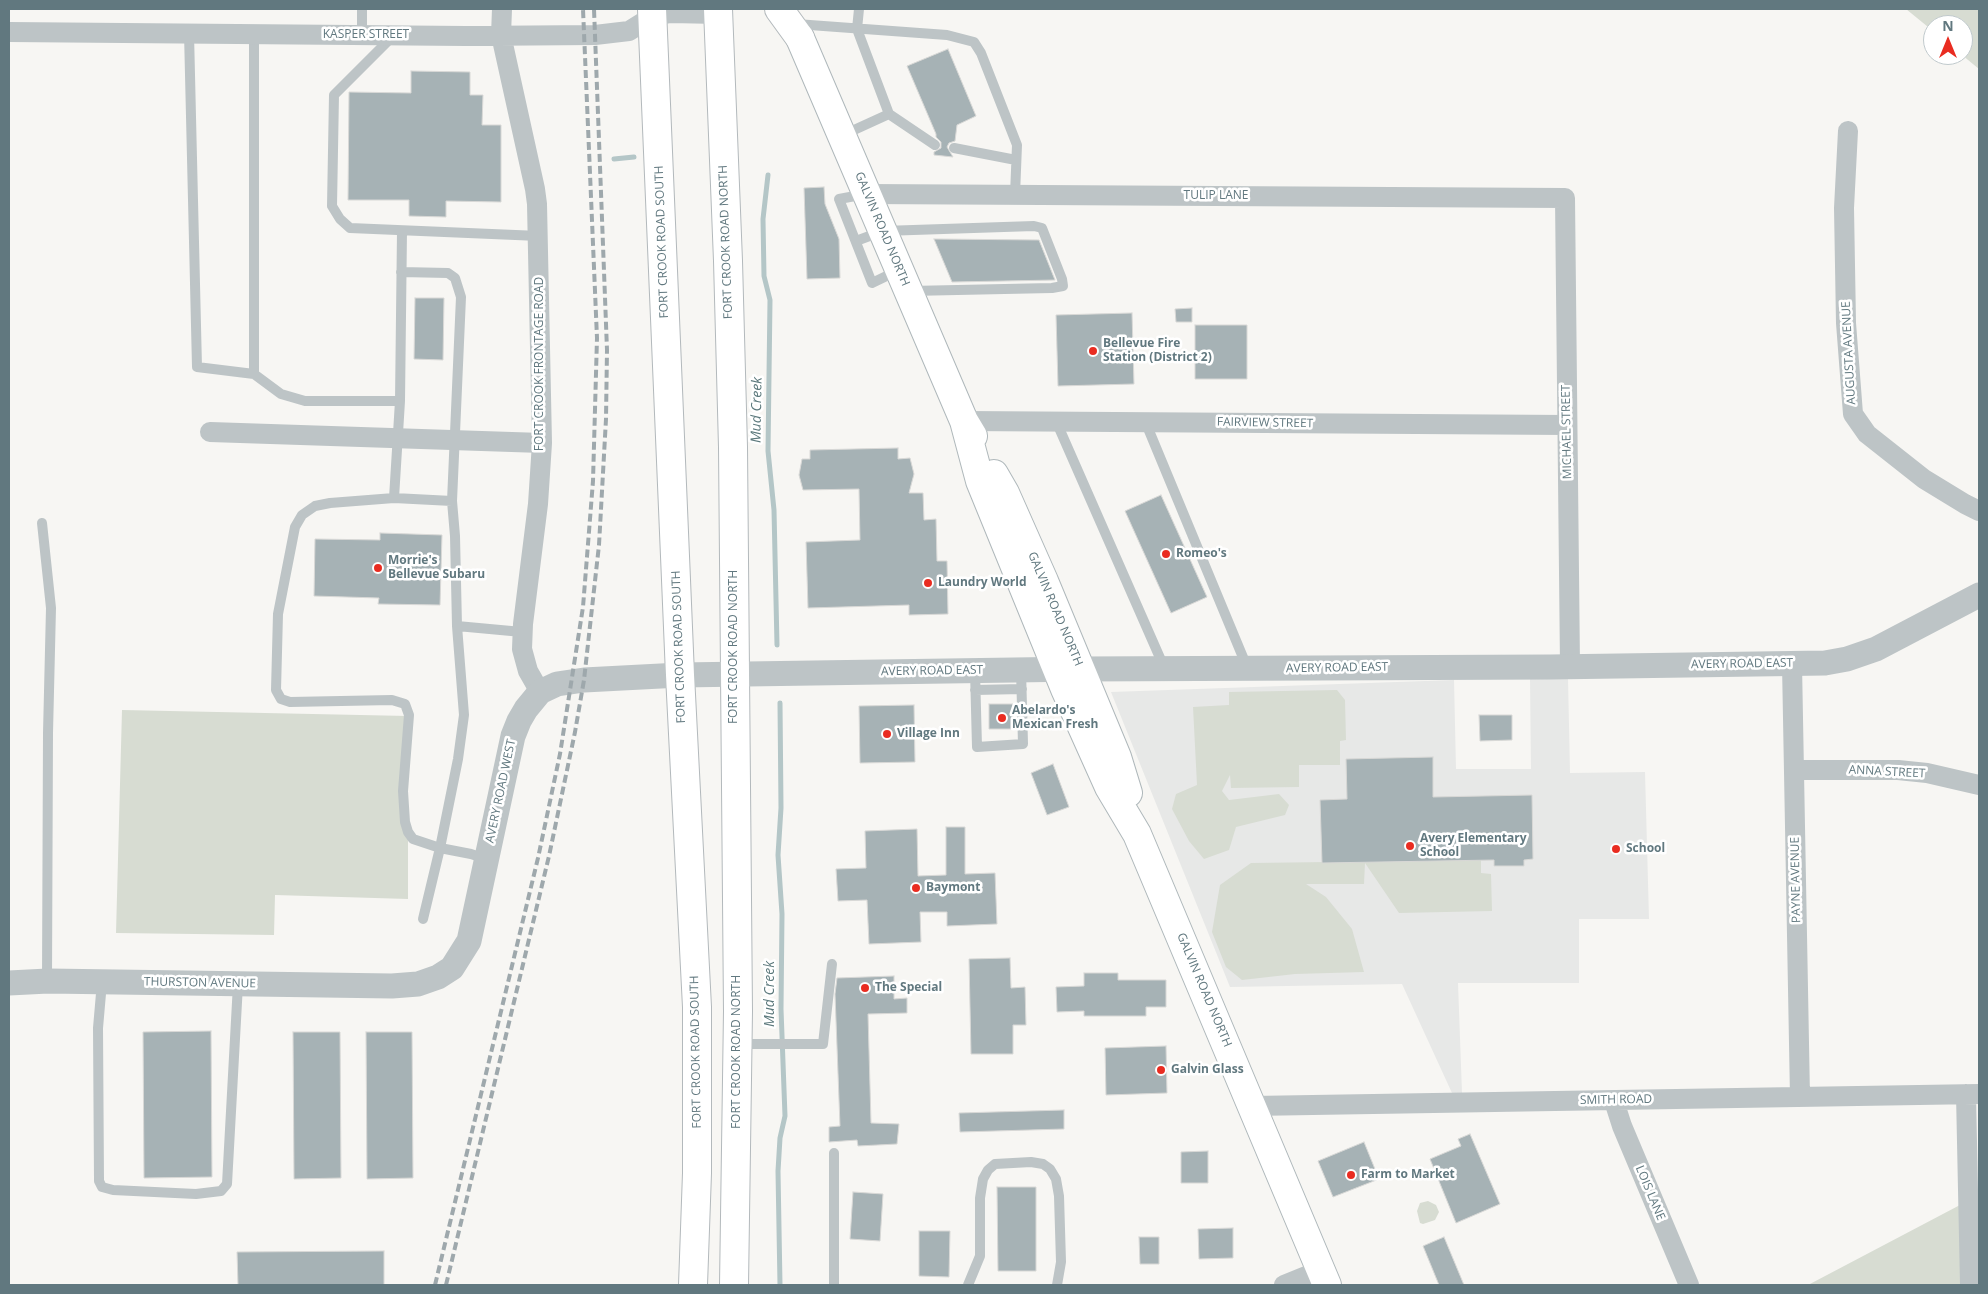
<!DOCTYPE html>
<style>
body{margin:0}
#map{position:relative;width:1988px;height:1294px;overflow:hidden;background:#f7f6f3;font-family:"Open Sans",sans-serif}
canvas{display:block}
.frame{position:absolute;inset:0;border:10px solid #61787f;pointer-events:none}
.north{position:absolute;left:1923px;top:15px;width:50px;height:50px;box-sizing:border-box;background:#fff;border:1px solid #c0c9cc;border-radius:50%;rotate:0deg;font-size:14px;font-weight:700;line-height:20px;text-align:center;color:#61787f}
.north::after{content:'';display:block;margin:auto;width:18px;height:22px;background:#e92c21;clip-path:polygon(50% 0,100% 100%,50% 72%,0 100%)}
</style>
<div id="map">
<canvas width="1988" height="1294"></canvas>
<div class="frame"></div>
<div class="north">N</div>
</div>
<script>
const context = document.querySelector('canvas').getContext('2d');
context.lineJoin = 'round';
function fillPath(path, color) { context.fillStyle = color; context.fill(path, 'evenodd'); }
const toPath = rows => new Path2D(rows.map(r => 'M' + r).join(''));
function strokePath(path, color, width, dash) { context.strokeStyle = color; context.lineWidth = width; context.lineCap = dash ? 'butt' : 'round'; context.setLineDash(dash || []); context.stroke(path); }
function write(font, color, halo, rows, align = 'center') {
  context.font = font + ' "Open Sans",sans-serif'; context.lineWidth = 5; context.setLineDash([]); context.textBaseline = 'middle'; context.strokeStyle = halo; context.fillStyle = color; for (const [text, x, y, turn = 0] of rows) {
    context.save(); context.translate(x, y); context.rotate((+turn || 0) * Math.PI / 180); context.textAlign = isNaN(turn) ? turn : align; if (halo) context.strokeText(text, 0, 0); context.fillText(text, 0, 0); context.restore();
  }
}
const built = toPath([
 [1530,678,1568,678,1570,773,1645,772,1649,919,1579,919,1579,983,1458,983,1462,1093,1452,1093,1402,984,1230,987,1111,692,1454,680,1456,769,1531,769]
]);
const green = toPath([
 [1906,9,1979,9,1979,69,1962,55,1963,25,1933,25,1933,31],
 [1337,690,1345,700,1346,740,1340,741,1340,765,1299,765,1299,787,1231,788,1230,775,1222,791,1229,800,1279,794,1289,805,1285,815,1236,827,1229,850,1204,859,1189,841,1172,809,1176,794,1197,785,1193,707,1229,705,1229,692],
 [122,710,408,716,408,899,275,895,274,935,116,933],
 [1481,860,1481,873,1491,874,1492,911,1399,913,1365,863,1364,884,1306,884,1326,897,1352,929,1364,972,1295,974,1242,980,1226,967,1212,932,1220,885,1251,863],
 [1979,1195,1979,1285,1808,1285],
 [1428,1201,1436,1205,1439,1212,1435,1220,1423,1224,1420,1223,1417,1211,1420,1203]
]);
const stream = toPath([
 [614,159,634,157],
 [768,175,763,219,764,276,770,300,768,451,774,510,777,645],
 [780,1285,778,1171,780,1138,785,1116,781,1009,782,914,778,855,781,808,780,703]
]);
const building = toPath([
 [948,49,976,116,957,125,955,141,949,143,947,147,953,157,934,155,934,152,941,148,941,142,936,137,936,134,907,66,948,49],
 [411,71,470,72,470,95,483,95,482,125,501,125,501,202,446,201,446,217,409,216,409,200,348,200,349,92,411,93,411,71],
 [824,187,825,204,839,239,840,278,807,279,804,188,824,187],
 [934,239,1039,240,1055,280,952,282,934,239],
 [415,298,444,298,443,360,414,359,415,298],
 [1192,308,1192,322,1176,322,1175,309,1192,308],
 [1132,313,1134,384,1058,386,1056,315,1132,313],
 [1195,325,1247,325,1247,379,1195,379,1195,325],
 [898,448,898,459,910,458,914,474,909,493,923,493,924,520,936,519,937,561,947,561,948,614,909,615,909,605,808,608,806,542,860,540,859,489,803,490,799,475,802,459,810,459,810,450,898,448],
 [1161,495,1207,597,1171,613,1125,511,1161,495],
 [380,533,442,535,440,605,378,604,379,598,314,596,315,539,380,540,380,533],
 [989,704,1013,704,1013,729,989,729,989,704],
 [914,705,915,762,860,763,859,706,914,705],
 [1479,715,1512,715,1512,740,1480,741,1479,715],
 [1433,757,1433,797,1532,795,1533,859,1524,860,1524,866,1494,866,1494,860,1322,863,1320,800,1347,799,1346,759,1433,757],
 [1053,764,1069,807,1047,815,1031,773,1053,764],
 [946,827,965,827,965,874,995,873,997,924,947,926,947,912,920,912,921,942,869,944,867,900,838,901,836,869,866,868,865,831,917,829,918,876,946,875,946,827],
 [1010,958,1011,988,1025,987,1026,1025,1013,1025,1013,1054,971,1054,969,959,1010,958],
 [1084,973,1118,973,1118,980,1166,980,1166,1007,1146,1007,1146,1016,1084,1016,1084,1011,1057,1012,1056,987,1084,986,1084,973],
 [894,976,894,999,907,998,907,1013,868,1014,871,1123,899,1124,897,1144,858,1146,857,1140,829,1142,829,1127,840,1126,835,994,837,978,894,976],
 [211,1031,212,1177,144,1178,143,1032,211,1031],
 [293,1032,340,1032,341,1178,294,1179,293,1032],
 [366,1032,412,1032,413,1178,367,1179,366,1032],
 [1166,1046,1167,1093,1106,1095,1105,1048,1166,1046],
 [1064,1110,1064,1129,960,1132,959,1113,1064,1110],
 [1470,1134,1500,1204,1456,1223,1430,1159,1461,1146,1458,1139,1470,1134],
 [1364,1142,1379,1179,1333,1197,1318,1161,1364,1142],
 [1208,1151,1208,1183,1181,1183,1181,1152,1208,1151],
 [997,1187,1036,1187,1036,1271,998,1271,997,1187],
 [853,1192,883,1194,880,1241,850,1239,853,1192],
 [1233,1228,1233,1258,1199,1259,1198,1229,1233,1228],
 [919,1231,950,1231,949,1277,919,1276,919,1231],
 [1139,1237,1159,1237,1159,1264,1140,1264,1139,1237],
 [1444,1237,1464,1285,1439,1285,1423,1246,1444,1237],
 [384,1251,384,1285,238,1285,237,1252,384,1251]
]);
const service = toPath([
 [796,24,947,35,974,42,981,53,1017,145,1015,195],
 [189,33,197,367,254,374,281,394,305,401,400,401],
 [254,34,254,374],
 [362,35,362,9],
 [393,36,334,95,332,206,340,219,350,228,539,236],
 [889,114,935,145],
 [843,135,889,114,857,29,859,9],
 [954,148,1016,160],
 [866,194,839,199,872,283,899,270],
 [402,231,400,401,394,498,452,501,455,536,457,626,464,715,458,759,440,848,471,854,486,859],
 [856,241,883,231,1034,226,1042,228,1062,279,1063,286,1052,288,910,291],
 [401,272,448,273,455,278,461,297,452,501],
 [1056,421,1164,667],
 [1145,421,1247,667],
 [394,498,330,503,315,506,302,515,295,527,278,614,276,690,281,699,290,702,392,700,405,704,409,715,403,791,405,822,408,832,413,839,440,848,423,919],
 [42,523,51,608,48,733,47,980],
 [457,626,522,632],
 [975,671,977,747,1023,744,1021,670],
 [975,690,1022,689],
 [102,982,98,1028,99,1181,102,1187,113,1190,196,1194,221,1191,227,1184,238,984],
 [738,1044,823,1044,832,964],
 [834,1285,834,1153],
 [968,1285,980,1256,980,1198,983,1179,988,1170,995,1164,1031,1162,1043,1164,1050,1169,1056,1179,1059,1196,1061,1262,1057,1285]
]);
const minor = toPath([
 [502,9,501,35,535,189,537,204,542,443,538,504,523,624,522,649,528,671,540,692],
 [9,32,466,36,595,35,629,31,653,16,671,13,718,14],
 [1848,131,1844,208,1846,323,1853,414,1867,434,1924,479,1965,504,1979,511],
 [867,194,1565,198,1570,666],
 [964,421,1567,425],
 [210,432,542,443],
 [1792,664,1800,1097],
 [1794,770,1898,770,1927,773,1979,785],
 [1966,1094,1970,1285],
 [1614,1101,1622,1126,1689,1285],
 [1252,1106,1979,1094],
 [1284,1285,1321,1270]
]);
const tertiary = toPath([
 [9,983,48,981,392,986,418,984,438,977,452,968,469,941,513,736,519,721,526,709,540,692,557,684,584,680,680,675,1081,669,1550,667,1825,663,1847,659,1876,649,1979,595]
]);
const secondary = toPath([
 [800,38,964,421,973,436],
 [964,421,980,481,1065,689,1109,787,1137,834,1327,1285],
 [994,474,1005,493,1044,581,1117,757,1128,793]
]);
const primary = toPath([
 [652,9,680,675,697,1007,697,1173,693,1285],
 [718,9,728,261,733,447,738,1011,734,1285],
 [779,9,800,38]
]);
const rail = toPath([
 [435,1285,538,858,560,754,583,607,593,481,597,338,583,9],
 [446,1285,549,856,575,732,584,680,599,545,606,419,607,350,594,9]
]);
const markers = [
 [1093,351,5,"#e92c21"],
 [1166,554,5,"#e92c21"],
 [378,568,5,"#e92c21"],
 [928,583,5,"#e92c21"],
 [1002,718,5,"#e92c21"],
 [887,734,5,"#e92c21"],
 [1410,846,5,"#e92c21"],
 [1616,849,5,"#e92c21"],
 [916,888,5,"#e92c21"],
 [865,988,5,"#e92c21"],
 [1161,1070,5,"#e92c21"],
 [1351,1175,5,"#e92c21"]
];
const streetNames = [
 ["KASPER STREET",366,35],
 ["TULIP LANE",1216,196],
 ["GALVIN ROAD NORTH",882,229,67],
 ["FORT CROOK ROAD SOUTH",662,242,-92],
 ["FORT CROOK ROAD NORTH",726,242,-92],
 ["AUGUSTA AVENUE",1849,353,-93],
 ["FORT CROOK FRONTAGE ROAD",540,364,-90],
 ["FAIRVIEW STREET",1265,423,1],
 ["MICHAEL STREET",1567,432,-91],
 ["GALVIN ROAD NORTH",1055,609,67],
 ["FORT CROOK ROAD SOUTH",679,647,-92],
 ["FORT CROOK ROAD NORTH",734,647,-90],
 ["AVERY ROAD EAST",1742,664,-1],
 ["AVERY ROAD EAST",1337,668,-1],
 ["AVERY ROAD EAST",932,671,-1],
 ["ANNA STREET",1887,772,3],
 ["AVERY ROAD WEST",501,791,-78],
 ["PAYNE AVENUE",1796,880,-91],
 ["THURSTON AVENUE",200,983,1],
 ["GALVIN ROAD NORTH",1204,990,67],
 ["FORT CROOK ROAD SOUTH",696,1052,-91],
 ["FORT CROOK ROAD NORTH",737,1052,-90],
 ["SMITH ROAD",1616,1100,-1],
 ["LOIS LANE",1650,1193,67]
];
const poiNames = [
 ["Bellevue Fire",1103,344],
 ["Station (District 2)",1103,358],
 ["Romeo's",1176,554],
 ["Morrie's",388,561],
 ["Bellevue Subaru",388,575],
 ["Laundry World",938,583],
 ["Abelardo's",1012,711],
 ["Mexican Fresh",1012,725],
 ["Village Inn",897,734],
 ["Avery Elementary",1420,839],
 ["School",1420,853],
 ["School",1626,849],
 ["Baymont",926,888],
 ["The Special",875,988],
 ["Galvin Glass",1171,1070],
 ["Farm to Market",1361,1175]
];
const waterNames = [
 ["Mud Creek",757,410,-89],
 ["Mud Creek",770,994,-90]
];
fillPath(built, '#e7e8e7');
fillPath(green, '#d7dcd2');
strokePath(stream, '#b4c6c7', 5);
fillPath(building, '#a6b2b5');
strokePath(building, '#d8d8d6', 1);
strokePath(secondary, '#afb8bb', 30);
strokePath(primary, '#b3b9bc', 30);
strokePath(service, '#bdc4c6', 10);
strokePath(minor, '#bdc4c6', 20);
strokePath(tertiary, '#bdc4c6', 25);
strokePath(secondary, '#fff', 28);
strokePath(primary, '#fff', 28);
strokePath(rail, '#9ea8ac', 4, [8, 4]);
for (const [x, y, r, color] of markers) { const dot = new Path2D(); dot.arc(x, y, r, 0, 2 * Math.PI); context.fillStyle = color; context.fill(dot); strokePath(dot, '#fff', 2); }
write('12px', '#61787f', '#fff', streetNames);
write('bold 12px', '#61787f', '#fff', poiNames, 'left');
write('italic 14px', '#5b787b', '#fff', waterNames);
</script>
